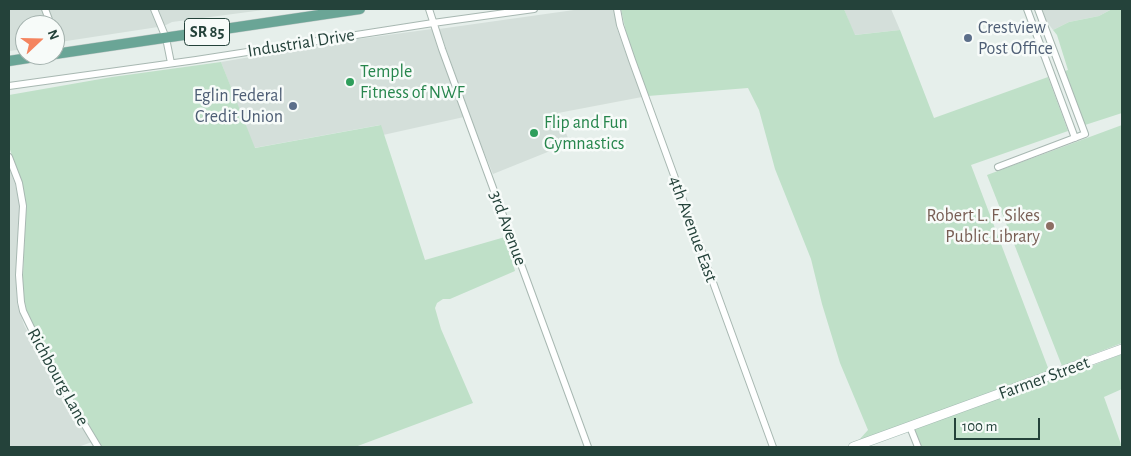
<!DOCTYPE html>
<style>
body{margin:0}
#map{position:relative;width:1131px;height:456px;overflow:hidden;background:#e6efeb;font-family:"Alegreya Sans",sans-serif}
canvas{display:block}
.frame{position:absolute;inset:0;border:10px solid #24423a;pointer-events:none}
.north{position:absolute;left:15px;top:15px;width:50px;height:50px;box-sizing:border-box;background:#f7fbf9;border:1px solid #a3b1ad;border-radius:50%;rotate:69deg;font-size:14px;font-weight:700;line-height:20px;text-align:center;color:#24423a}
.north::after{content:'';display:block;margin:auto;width:18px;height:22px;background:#f4845f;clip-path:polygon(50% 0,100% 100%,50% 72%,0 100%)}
.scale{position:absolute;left:954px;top:418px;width:86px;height:22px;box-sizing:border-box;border:2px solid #24423a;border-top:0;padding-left:6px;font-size:15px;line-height:18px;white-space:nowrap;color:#24423a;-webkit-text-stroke:4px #f7fbf9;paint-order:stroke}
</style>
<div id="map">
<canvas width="1131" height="456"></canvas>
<div class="frame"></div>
<div class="north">N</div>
<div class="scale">100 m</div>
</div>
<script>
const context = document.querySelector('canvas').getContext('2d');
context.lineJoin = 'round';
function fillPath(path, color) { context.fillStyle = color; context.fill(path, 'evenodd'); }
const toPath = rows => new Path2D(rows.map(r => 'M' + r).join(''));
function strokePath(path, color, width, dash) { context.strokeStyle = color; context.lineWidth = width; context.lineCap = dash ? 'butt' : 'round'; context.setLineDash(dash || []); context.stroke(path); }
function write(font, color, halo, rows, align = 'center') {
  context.font = font + ' "Alegreya Sans",sans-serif'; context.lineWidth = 5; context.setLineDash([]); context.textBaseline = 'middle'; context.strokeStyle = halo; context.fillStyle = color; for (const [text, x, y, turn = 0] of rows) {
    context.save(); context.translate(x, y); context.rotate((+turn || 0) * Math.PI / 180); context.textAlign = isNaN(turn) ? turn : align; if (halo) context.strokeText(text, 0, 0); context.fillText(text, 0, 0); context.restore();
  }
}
const built = toPath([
 [9,9,42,9,47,25,25,25,25,49,9,51],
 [49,9,151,9,158,27,60,42],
 [158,9,271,9,172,22,164,26],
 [581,9,614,9,617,29,642,97,558,113,570,143,493,174,477,135,439,29],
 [844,9,891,9,900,30,854,35],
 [1042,9,1112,9,1099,16,1069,22,1053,30,1047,22],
 [432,29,464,117,383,135,380,125,254,148,221,62,344,41],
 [9,167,15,184,20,206,16,276,17,303,24,325,48,371,92,442,78,447,9,447]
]);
const green = toPath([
 [621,9,844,9,855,35,900,30,934,118,1048,77,1068,131,971,165,1050,373,859,440,868,430,840,363,822,304,811,259,775,169,759,110,748,88,648,96,627,37],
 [1112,9,1122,9,1122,113,1085,125,1065,71,1068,70,1057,35,1053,30,1069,22,1099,16],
 [221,62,255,148,381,125,425,260,505,237,515,271,450,299,443,299,437,303,435,308,441,329,473,403,355,447,102,447,54,368,26,310,23,292,23,275,26,206,22,182,9,147,9,95,112,77],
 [1122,125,1122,343,1062,366,987,175],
 [1122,354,1122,389,1104,397,1122,447,922,447,914,429,1052,378,1053,381]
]);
const street = toPath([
 [45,9,51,25],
 [154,9,166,38,171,63],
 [429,9,442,49,588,447],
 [617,9,620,25,632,60,773,447],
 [1027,9,1075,138],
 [55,36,61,53],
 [9,86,196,60,433,23,534,9],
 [9,157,19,183,23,206,19,275,21,302,23,311,51,369,98,447],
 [998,167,1085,134,1038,9],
 [910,427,918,447]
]);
const secondary = toPath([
 [853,447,1122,349]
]);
const primary = toPath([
 [55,54,360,9],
 [9,61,48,55]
]);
const markers = [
 [968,38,5,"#5c6f8a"],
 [350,82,5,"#2e9e5b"],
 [293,106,5,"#5c6f8a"],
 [534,133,5,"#2e9e5b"],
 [1050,226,5,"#8d6e63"]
];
const shields = [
 [207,32,45]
];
const shieldNames = [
 ["SR 85",207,32]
];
const serviceNames = [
 ["Crestview",978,28],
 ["Post Office",978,49],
 ["Eglin Federal",283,96,"right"],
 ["Credit Union",283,117,"right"]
];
const streetNames = [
 ["Industrial Drive",301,43,-9],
 ["3rd Avenue",508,228,70],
 ["4th Avenue East",693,229,70],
 ["Richbourg Lane",58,377,61],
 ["Farmer Street",1044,378,-20]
];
const leisureNames = [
 ["Temple",360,72],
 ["Fitness of NWF",360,93],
 ["Flip and Fun",544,123],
 ["Gymnastics",544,144]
];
const educationNames = [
 ["Robert L. F. Sikes",1040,216],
 ["Public Library",1040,237]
];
fillPath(built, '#d4dfda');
fillPath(green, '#bfe0c8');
strokePath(street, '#a8b8b2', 8);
strokePath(secondary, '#a4bbb3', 10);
strokePath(primary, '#c2cac8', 11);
strokePath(street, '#fff', 6);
strokePath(secondary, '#fff', 9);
strokePath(primary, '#6aa596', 10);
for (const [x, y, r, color] of markers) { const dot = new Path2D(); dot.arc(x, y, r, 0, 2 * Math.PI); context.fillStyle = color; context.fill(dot); strokePath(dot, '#f7fbf9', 2); }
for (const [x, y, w] of shields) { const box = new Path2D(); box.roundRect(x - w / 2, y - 13.5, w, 27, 4); context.fillStyle = '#f7fbf9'; context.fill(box); strokePath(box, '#24423a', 1); }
write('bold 16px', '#24423a', null, shieldNames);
write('18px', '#4e5e75', '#f7fbf9', serviceNames, 'left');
write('18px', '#24423a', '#f7fbf9', streetNames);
write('18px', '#27864d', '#f7fbf9', leisureNames, 'left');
write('18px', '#785e54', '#f7fbf9', educationNames, 'right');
</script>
